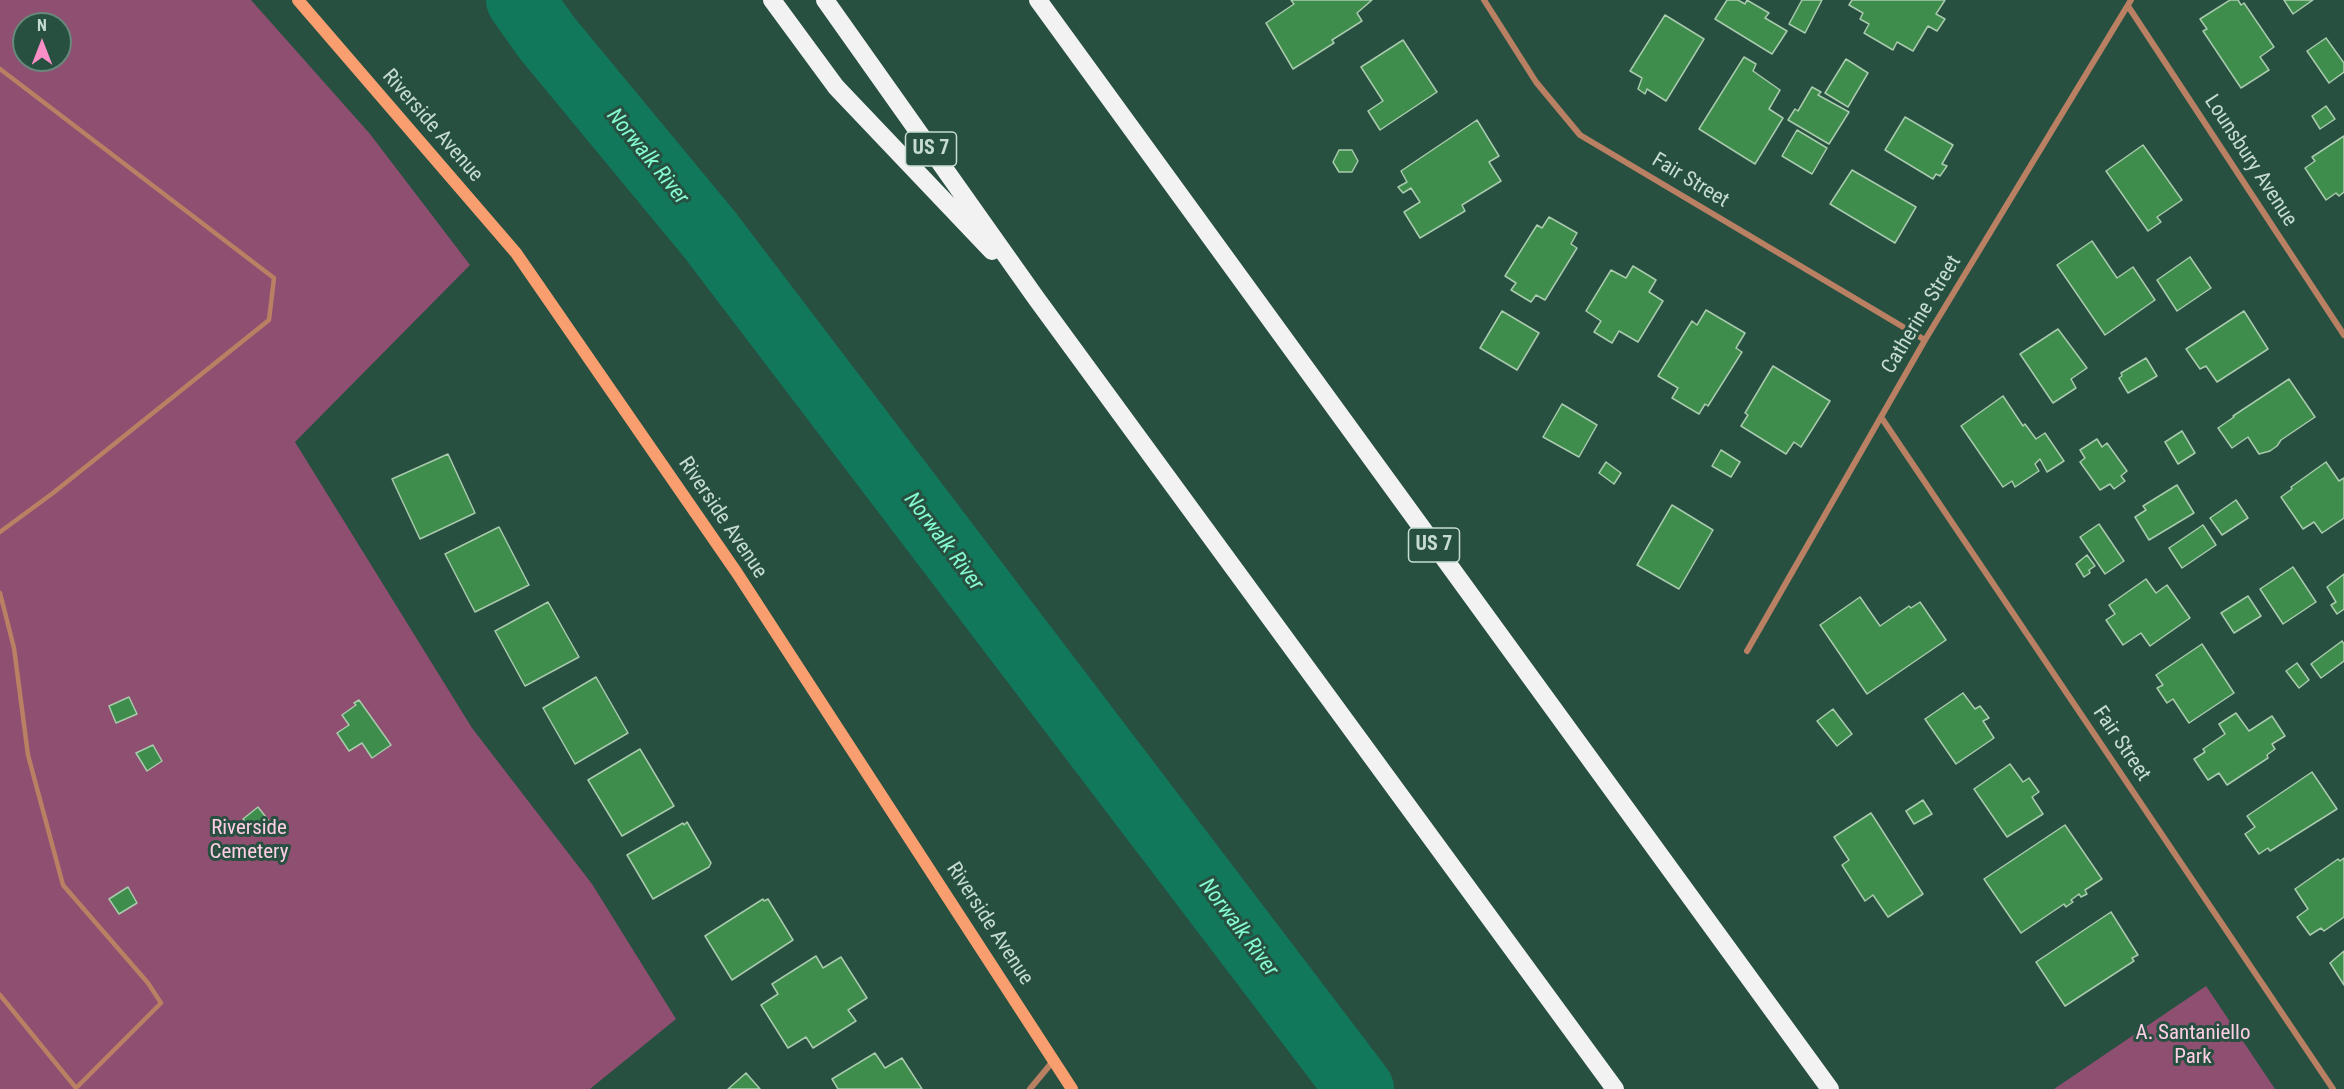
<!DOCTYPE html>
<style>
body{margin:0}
#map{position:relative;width:2344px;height:1089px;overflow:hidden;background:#275041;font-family:"Roboto Condensed",sans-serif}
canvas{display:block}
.north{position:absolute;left:12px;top:12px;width:60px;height:60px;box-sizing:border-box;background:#275041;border:2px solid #67887b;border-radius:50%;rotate:0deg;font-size:16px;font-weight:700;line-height:24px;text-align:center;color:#c6dcd2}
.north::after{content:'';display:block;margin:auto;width:21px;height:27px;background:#fa8fc8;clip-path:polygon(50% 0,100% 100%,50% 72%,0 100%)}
</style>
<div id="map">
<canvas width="2344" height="1089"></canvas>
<div class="north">N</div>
</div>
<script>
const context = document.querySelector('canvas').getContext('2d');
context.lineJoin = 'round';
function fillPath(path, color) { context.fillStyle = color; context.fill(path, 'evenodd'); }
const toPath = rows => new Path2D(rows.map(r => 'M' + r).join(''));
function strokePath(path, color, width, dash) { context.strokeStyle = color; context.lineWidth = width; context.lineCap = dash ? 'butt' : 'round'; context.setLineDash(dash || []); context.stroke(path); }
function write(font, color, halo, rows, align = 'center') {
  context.font = font + ' "Roboto Condensed",sans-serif'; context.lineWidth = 6; context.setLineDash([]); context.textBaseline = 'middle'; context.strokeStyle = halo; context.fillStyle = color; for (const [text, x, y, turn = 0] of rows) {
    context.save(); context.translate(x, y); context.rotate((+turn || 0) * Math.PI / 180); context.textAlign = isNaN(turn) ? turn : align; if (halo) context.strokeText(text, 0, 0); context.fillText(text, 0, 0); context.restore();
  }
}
const green = toPath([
 [0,0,251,0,370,134,470,265,295,442,472,728,592,884,676,1019,590,1089,0,1089],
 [24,24,60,24,60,60,24,60],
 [2206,986,2275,1089,2054,1089]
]);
const river = toPath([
 [520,0,547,38,710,235,1360,1089]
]);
const building = toPath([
 [1291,0,1372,0,1357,13,1362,21,1332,40,1334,43,1293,69,1266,23,1294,4,1291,0],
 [1727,0,1738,0,1745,4,1747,0,1769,13,1765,18,1787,31,1772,54,1715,19,1727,0],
 [1802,0,1822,0,1805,33,1789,24,1802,0],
 [1852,0,1945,0,1936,14,1945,19,1937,31,1928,26,1913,51,1897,42,1893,50,1864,33,1869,24,1860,19,1863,13,1849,5,1852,0],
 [2230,0,2238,0,2241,5,2244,3,2274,47,2260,57,2269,70,2241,88,2203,31,2207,29,2200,19,2230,0],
 [2284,0,2313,0,2293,14,2284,0],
 [1665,15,1704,39,1666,101,1647,89,1645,94,1638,89,1642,78,1630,71,1665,15],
 [2326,38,2344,63,2344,72,2329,83,2307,51,2326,38],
 [1403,40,1437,92,1380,130,1368,111,1383,101,1361,67,1403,40],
 [1744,57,1756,64,1753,71,1780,90,1769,109,1783,118,1755,164,1699,129,1744,57],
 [1846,59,1868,73,1848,107,1825,93,1846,59],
 [1812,87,1821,92,1818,95,1849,112,1829,144,1788,120,1795,109,1798,111,1812,87],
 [2326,106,2335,119,2320,129,2312,116,2326,106],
 [1905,117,1953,145,1942,164,1947,166,1940,176,1936,174,1933,179,1885,150,1905,117],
 [1477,120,1499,156,1489,162,1501,181,1462,205,1465,211,1420,238,1404,212,1420,202,1411,188,1403,193,1398,187,1407,182,1401,171,1477,120],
 [1797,130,1827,148,1812,174,1782,156,1797,130],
 [2344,136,2344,192,2339,196,2336,193,2326,200,2305,168,2315,161,2312,157,2344,136],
 [2143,145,2182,200,2157,217,2161,222,2148,231,2106,171,2143,145],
 [1339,150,1352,150,1358,161,1352,172,1339,172,1333,162,1339,150],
 [1852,170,1916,207,1895,243,1830,204,1852,170],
 [1549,217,1577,233,1571,244,1577,248,1545,300,1536,295,1531,302,1511,290,1516,283,1505,276,1537,225,1542,228,1549,217],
 [2092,241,2117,278,2133,267,2155,300,2105,335,2057,265,2092,241],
 [2190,257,2211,288,2177,311,2157,280,2190,257],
 [1633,266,1656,280,1649,292,1663,301,1638,342,1619,331,1612,343,1594,332,1601,321,1586,311,1611,270,1626,278,1633,266],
 [1706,310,1745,333,1736,348,1742,352,1708,406,1705,404,1699,414,1672,398,1678,388,1658,376,1692,321,1697,325,1706,310],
 [1502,311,1539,333,1517,370,1480,348,1502,311],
 [2244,311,2268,349,2217,382,2206,366,2200,369,2186,349,2244,311],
 [2058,329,2087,368,2071,379,2076,388,2053,403,2020,354,2058,329],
 [2146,358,2157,376,2128,393,2119,378,2122,376,2121,373,2146,358],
 [1773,366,1830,401,1801,447,1794,442,1786,454,1741,426,1748,415,1745,413,1773,366],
 [2289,379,2315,417,2281,440,2277,446,2270,451,2259,454,2248,437,2232,448,2218,428,2234,417,2233,416,2289,379],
 [2003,396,2023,426,2025,424,2036,439,2045,433,2064,461,2047,472,2040,459,2035,464,2039,471,2015,487,2012,481,2003,487,1961,426,2003,396],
 [1562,404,1597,425,1579,457,1543,437,1562,404],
 [2182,431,2195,453,2178,464,2165,442,2182,431],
 [2097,439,2102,447,2107,443,2127,471,2121,476,2125,481,2114,489,2110,484,2100,490,2080,462,2085,458,2080,450,2097,439],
 [1721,450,1740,462,1731,477,1712,466,1721,450],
 [448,454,475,513,420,539,392,479,448,454],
 [1606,462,1621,473,1614,484,1599,473,1606,462],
 [2326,462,2339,481,2344,478,2344,518,2322,533,2314,522,2303,529,2281,497,2292,489,2291,487,2326,462],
 [2177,485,2194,513,2149,540,2135,517,2146,510,2143,506,2177,485],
 [2236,500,2248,518,2222,535,2210,518,2236,500],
 [1672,505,1713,530,1679,589,1637,565,1672,505],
 [2099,524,2124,561,2105,574,2080,537,2099,524],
 [2203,525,2216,545,2182,568,2169,548,2203,525],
 [499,527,529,585,475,612,445,554,499,527],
 [2087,555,2095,566,2089,570,2090,573,2084,577,2076,564,2087,555],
 [2293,567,2316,602,2283,624,2260,589,2293,567],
 [2344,574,2344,609,2337,614,2331,605,2336,602,2327,587,2344,574],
 [2146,579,2156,593,2167,585,2190,618,2150,646,2141,633,2123,645,2106,620,2115,614,2109,605,2146,579],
 [2248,596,2261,616,2234,633,2221,613,2248,596],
 [1860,597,1880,626,1909,606,1911,608,1920,602,1946,640,1867,694,1820,625,1860,597],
 [548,602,579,657,525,686,495,631,548,602],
 [2342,641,2344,644,2344,661,2321,678,2311,664,2342,641],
 [2202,644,2234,693,2189,723,2173,699,2167,703,2157,688,2163,685,2156,675,2202,644],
 [2297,663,2309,680,2299,688,2286,671,2297,663],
 [596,677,628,733,575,764,543,708,596,677],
 [1963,693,1975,709,1980,706,1989,718,1983,721,1994,738,1956,764,1925,719,1963,693],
 [129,697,137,714,116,723,109,706,129,697],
 [359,700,391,745,372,758,362,743,349,751,337,733,349,725,342,715,356,705,354,703,359,700],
 [1833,709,1852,734,1837,746,1817,721,1833,709],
 [2236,713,2249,731,2272,716,2285,736,2272,744,2275,749,2267,755,2268,758,2227,785,2219,773,2208,780,2194,759,2205,752,2203,749,2225,734,2219,724,2236,713],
 [153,745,162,761,147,771,136,753,153,745],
 [640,749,674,806,622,836,588,780,640,749],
 [2010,764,2023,782,2029,778,2039,792,2032,797,2043,814,2007,837,1974,789,2010,764],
 [2312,772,2337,809,2270,851,2268,848,2259,854,2245,834,2255,827,2247,816,2312,772],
 [1923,800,1932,814,1914,824,1906,811,1923,800],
 [258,807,269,821,254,832,243,819,258,807],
 [1871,813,1923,894,1888,917,1873,895,1865,901,1842,865,1849,860,1834,837,1871,813],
 [687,822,711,863,709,867,653,899,627,855,683,823,684,825,687,822],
 [2065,825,2102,879,2085,890,2087,894,2081,897,2079,894,2071,900,2073,902,2066,907,2064,904,2021,933,1984,879,2065,825],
 [2344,858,2344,917,2324,931,2321,928,2310,935,2297,917,2308,909,2295,889,2338,859,2340,861,2344,858],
 [128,887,137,903,119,914,109,899,128,887],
 [763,899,764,901,768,899,793,940,732,980,705,936,763,899],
 [2111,912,2138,955,2132,958,2134,961,2065,1006,2036,962,2111,912],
 [2344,951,2344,985,2330,963,2344,951],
 [816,956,823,968,841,957,867,998,848,1010,856,1021,813,1048,806,1037,788,1048,761,1005,778,994,772,984,816,956],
 [875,1053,885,1068,902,1058,922,1089,838,1089,832,1079,875,1053],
 [746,1073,760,1089,728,1089,746,1073]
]);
const lane = toPath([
 [0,69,274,278,269,320,53,493,0,532],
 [0,593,14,648,28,755,63,885,148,983,161,1003,76,1088,0,995]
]);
const street = toPath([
 [1484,0,1536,82,1580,135,1925,340],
 [2128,6,2344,335],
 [1881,417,2333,1089],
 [1747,651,1925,340,2131,0],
 [1030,1089,1054,1060]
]);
const secondary = toPath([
 [298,0,516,253,737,573,1072,1089]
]);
const highway = toPath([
 [772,0,836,87,992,251],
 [825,0,1036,298,1615,1089],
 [1038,0,1830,1089]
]);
const shields = [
 [931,149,51],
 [1434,545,51]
];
const shieldNames = [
 ["US 7",931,149],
 ["US 7",1434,545]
];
const streetNames = [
 ["Riverside Avenue",432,126,49],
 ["Lounsbury Avenue",2250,161,57],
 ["Fair Street",1690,181,31],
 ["Catherine Street",1922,315,-59],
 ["Riverside Avenue",722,518,56],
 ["Fair Street",2121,744,56],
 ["Riverside Avenue",989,924,57]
];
const parkNames = [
 ["Riverside",249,829],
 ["Cemetery",249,853],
 ["A. Santaniello",2193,1034],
 ["Park",2193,1058]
];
const waterNames = [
 ["Norwalk River",647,157,51],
 ["Norwalk River",943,542,53],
 ["Norwalk River",1238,928,53]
];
fillPath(green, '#8f4f71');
strokePath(river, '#12785b', 68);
fillPath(building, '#3e8d4d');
strokePath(building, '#a9caac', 1.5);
strokePath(lane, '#b98063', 4.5);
strokePath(street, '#b98063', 6);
strokePath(secondary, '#f89e6f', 12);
strokePath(highway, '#f2f2f2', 18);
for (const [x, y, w] of shields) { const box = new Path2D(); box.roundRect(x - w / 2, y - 17, w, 34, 4.5); context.fillStyle = '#275041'; context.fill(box); strokePath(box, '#c6dcd2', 1.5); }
write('bold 20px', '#c6dcd2', null, shieldNames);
write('21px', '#c6dcd2', '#275041', streetNames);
write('21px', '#fecee5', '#275041', parkNames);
write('italic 22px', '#86fad0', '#275041', waterNames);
</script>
